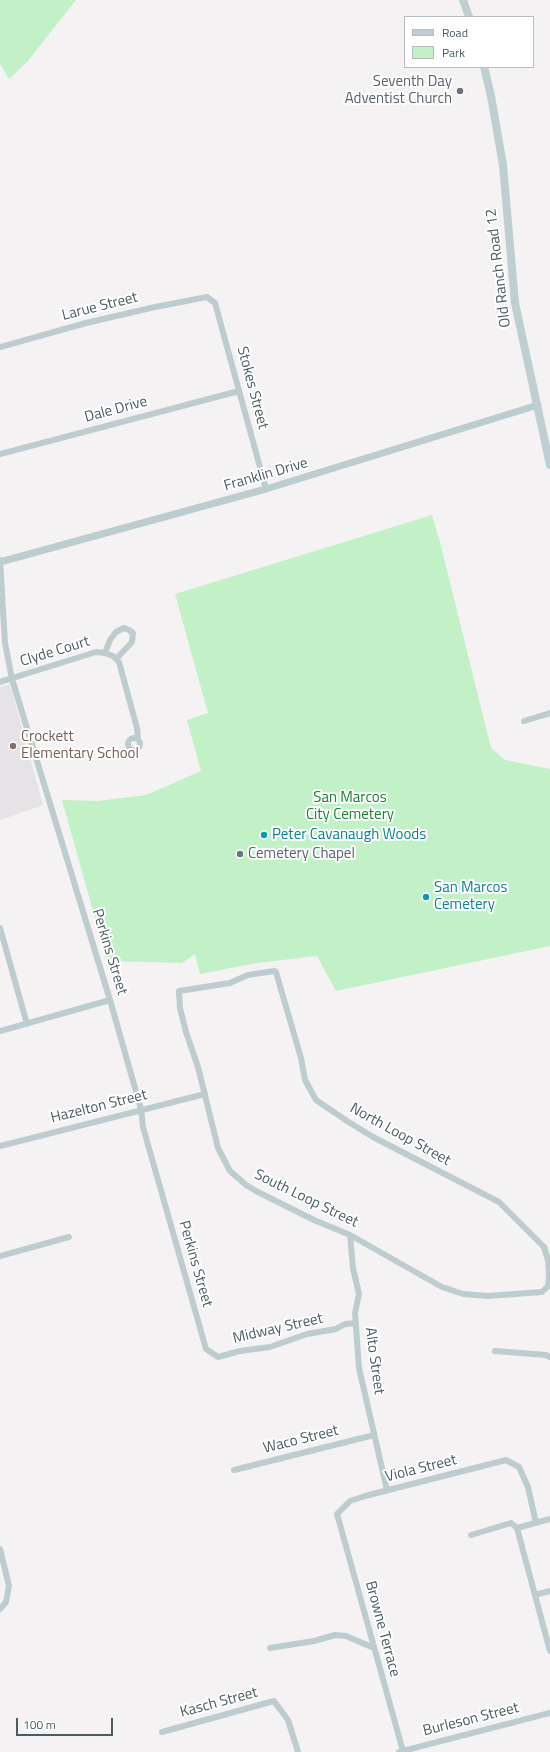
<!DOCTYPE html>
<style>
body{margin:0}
#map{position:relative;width:550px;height:1752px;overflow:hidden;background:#f4f2f3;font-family:"Titillium Web",sans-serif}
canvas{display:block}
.legend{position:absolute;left:404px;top:16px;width:130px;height:52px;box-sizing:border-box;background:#fff;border:1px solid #b6bebf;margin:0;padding:5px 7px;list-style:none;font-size:12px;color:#495c60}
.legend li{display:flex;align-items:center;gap:8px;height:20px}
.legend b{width:20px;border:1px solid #b6bebf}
.scale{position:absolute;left:16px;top:1718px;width:97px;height:18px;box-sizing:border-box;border:2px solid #495c60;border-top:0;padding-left:5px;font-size:12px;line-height:14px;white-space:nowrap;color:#495c60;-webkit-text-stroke:3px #fff;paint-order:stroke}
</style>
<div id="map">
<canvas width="550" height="1752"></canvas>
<ul class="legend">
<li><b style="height:5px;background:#beced3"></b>Road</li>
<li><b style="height:11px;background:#c2f1c7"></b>Park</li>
</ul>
<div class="scale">100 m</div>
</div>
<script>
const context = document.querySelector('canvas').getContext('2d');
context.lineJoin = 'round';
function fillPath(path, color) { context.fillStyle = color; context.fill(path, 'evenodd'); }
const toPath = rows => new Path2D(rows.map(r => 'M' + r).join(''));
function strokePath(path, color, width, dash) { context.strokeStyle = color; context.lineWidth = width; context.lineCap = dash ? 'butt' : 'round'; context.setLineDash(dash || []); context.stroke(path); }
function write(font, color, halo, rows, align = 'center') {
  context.font = font + ' "Titillium Web",sans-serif'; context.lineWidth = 4; context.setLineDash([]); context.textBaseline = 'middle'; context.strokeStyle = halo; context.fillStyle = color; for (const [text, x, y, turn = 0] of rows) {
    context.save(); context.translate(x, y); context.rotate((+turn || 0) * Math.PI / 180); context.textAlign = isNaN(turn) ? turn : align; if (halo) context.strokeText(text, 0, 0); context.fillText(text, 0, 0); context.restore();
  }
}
const education = toPath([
 [10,684,43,805,0,820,0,687]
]);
const green = toPath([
 [0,0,76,0,27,62,9,79,0,64],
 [432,515,441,546,491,748,505,760,550,769,550,946,336,991,317,956,257,963,200,974,195,954,182,963,107,961,62,800,98,801,146,795,201,771,187,720,208,713,175,594]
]);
const minor = toPath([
 [0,347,86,323,155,307,207,297,215,303,266,489],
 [0,454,239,391],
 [0,560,5,643,12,679,110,1000,141,1109,143,1127,206,1349,218,1357,240,1351,270,1347,307,1334,336,1329,345,1324,356,1323],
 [105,653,110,640,116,632,124,628,129,630,133,633,132,642,116,659],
 [0,682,96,652,105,653,113,656,119,662,137,728,138,739],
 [524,721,550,713],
 '128 744a6 6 0 1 1 12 0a6 6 0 1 1-12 0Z',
 [0,928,27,1024],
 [274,971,276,972,280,986,301,1058,305,1080,316,1100,347,1121,373,1137,499,1202,544,1247,548,1260,549,1275,548,1286,542,1292,488,1296,463,1294,442,1287,350,1235,314,1220,256,1191,246,1185,230,1171,218,1148,198,1067,186,1032,180,1008,179,991,230,983,248,975,274,971],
 [0,1031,110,1000],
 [0,1146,205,1094],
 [350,1235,353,1268,359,1294,355,1313,359,1368,387,1490],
 [0,1256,69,1237],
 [495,1351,546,1355,550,1357],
 [234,1470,374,1435],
 [517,1528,550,1651],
 [471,1535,511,1523,517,1528,550,1519],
 [0,1549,9,1586,6,1602,0,1609],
 [535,1595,550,1591],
 [270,1648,314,1641,335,1635,346,1636,374,1648],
 [162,1732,274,1701,288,1720,298,1752],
 [403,1751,337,1514,350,1501,365,1496,506,1460,519,1467,528,1487,536,1523],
 [399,1752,550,1713]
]);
const tertiary = toPath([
 [0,562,266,489,538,405]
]);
const secondary = toPath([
 [463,0,469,17],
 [484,67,491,96,503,165,515,303,550,465]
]);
const markers = [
 [460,91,4,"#6b7280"],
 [13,746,4,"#8d6e63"],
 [264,835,4,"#0f9aa8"],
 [240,854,4,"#6b7280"],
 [426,897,4,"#0f9aa8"]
];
const worshipNames = [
 ["Seventh Day",452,82],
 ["Adventist Church",452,99],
 ["Cemetery Chapel",248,854,"left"]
];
const streetNames = [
 ["Old Ranch Road 12",499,268,-97],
 ["Larue Street",100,307,-14],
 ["Stokes Street",252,388,75],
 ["Dale Drive",116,410,-15],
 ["Franklin Drive",266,475,-16],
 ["Clyde Court",55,652,-17],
 ["Perkins Street",109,952,73],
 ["Hazelton Street",99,1107,-14],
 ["North Loop Street",400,1135,29],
 ["South Loop Street",306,1199,26],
 ["Perkins Street",195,1264,74],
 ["Midway Street",278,1329,-13],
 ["Alto Street",374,1361,82],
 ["Waco Street",301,1440,-14],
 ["Viola Street",421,1469,-14],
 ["Browne Terrace",382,1629,75],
 ["Kasch Street",219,1703,-15],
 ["Burleson Street",471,1720,-14]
];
const educationNames = [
 ["Crockett",21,737],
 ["Elementary School",21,754]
];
const parkNames = [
 ["San Marcos",350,798],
 ["City Cemetery",350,815]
];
const cultureNames = [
 ["Peter Cavanaugh Woods",272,835],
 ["San Marcos",434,888],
 ["Cemetery",434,905]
];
fillPath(education, '#e5e3e5');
fillPath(green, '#c2f1c7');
strokePath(minor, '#bdccce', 6);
strokePath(tertiary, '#bdccce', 7);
strokePath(secondary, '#beced3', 8);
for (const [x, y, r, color] of markers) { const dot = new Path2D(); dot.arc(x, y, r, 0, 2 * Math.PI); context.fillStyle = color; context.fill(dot); strokePath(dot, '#fff', 1.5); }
write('15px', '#5b616d', '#fff', worshipNames, 'right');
write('15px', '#495c60', '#fff', streetNames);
write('15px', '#785e54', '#fff', educationNames, 'left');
write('15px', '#17852f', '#fff', parkNames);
write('15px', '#0d838f', '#fff', cultureNames, 'left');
</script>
